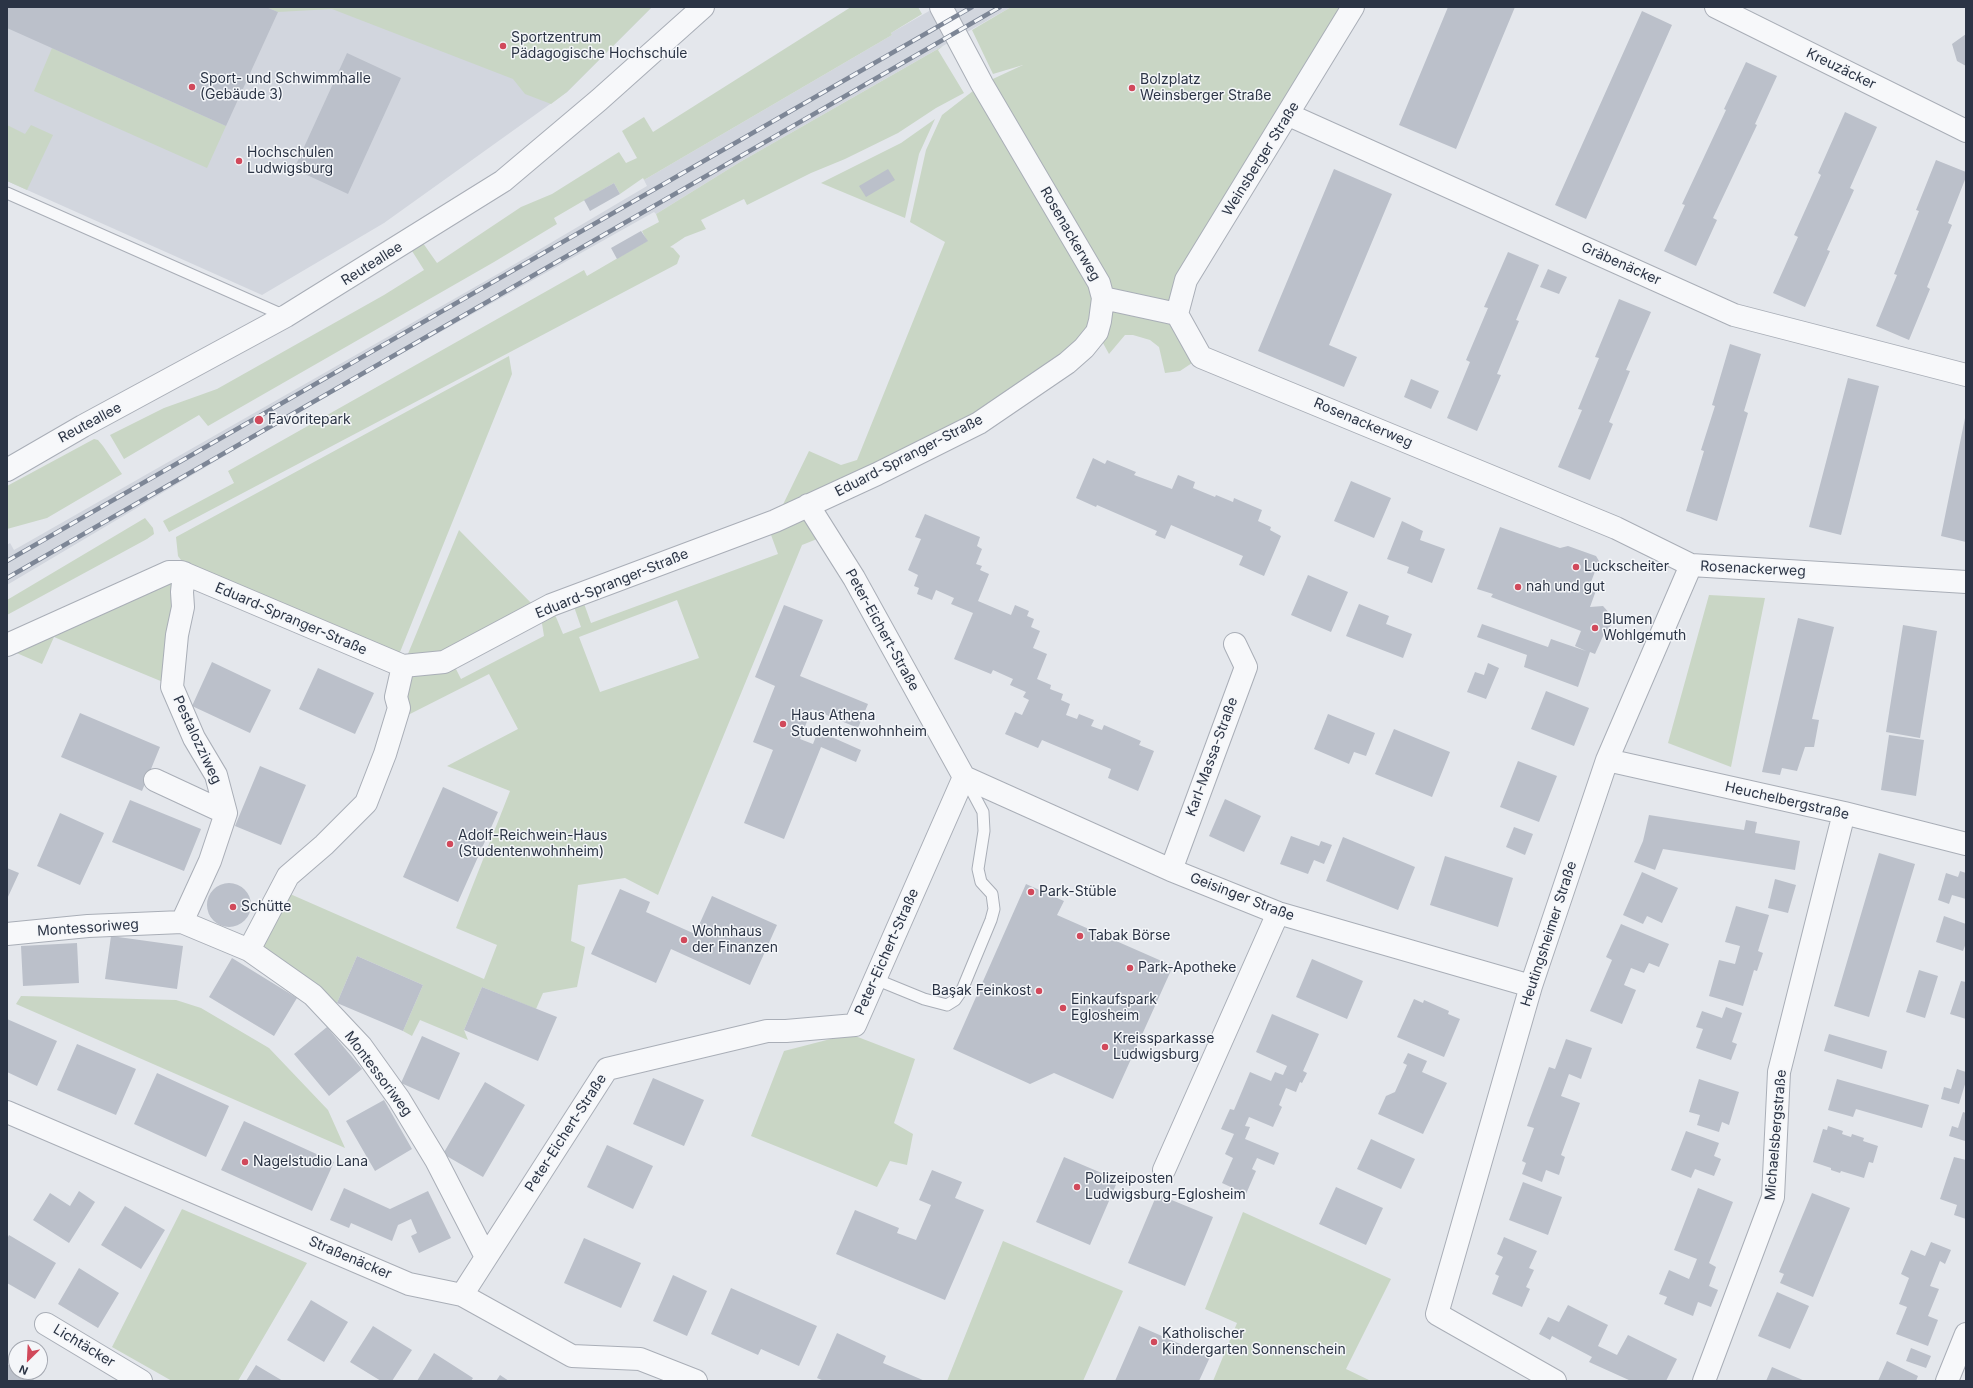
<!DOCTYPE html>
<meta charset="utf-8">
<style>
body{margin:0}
#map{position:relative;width:1973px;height:1388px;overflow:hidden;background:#e4e7ec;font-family:Inter,sans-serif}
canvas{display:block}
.frame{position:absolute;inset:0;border:8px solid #2b3445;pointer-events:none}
.north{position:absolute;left:8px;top:1340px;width:40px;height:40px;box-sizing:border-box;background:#f4f6f9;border:1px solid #a4a8b1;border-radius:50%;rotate:204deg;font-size:11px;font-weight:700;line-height:16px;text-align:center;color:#2b3445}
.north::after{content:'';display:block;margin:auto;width:14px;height:18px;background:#d1495b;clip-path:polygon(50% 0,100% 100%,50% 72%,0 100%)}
</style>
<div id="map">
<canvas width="1973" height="1388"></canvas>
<div class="frame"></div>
<div class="north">N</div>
</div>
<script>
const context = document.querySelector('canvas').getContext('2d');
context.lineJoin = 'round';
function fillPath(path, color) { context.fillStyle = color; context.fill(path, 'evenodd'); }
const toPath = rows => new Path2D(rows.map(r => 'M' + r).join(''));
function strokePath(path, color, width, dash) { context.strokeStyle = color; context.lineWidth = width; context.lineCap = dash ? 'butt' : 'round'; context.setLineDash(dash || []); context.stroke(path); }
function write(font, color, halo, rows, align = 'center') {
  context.font = font + ' Inter,sans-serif'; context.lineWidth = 3; context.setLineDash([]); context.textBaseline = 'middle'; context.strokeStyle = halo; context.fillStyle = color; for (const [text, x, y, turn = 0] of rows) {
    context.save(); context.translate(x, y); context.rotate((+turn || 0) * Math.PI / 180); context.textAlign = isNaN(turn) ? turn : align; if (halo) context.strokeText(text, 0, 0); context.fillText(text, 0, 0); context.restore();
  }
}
const built = toPath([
 [7,7,652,7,567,92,384,223,262,295,7,181],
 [936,7,1011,7,740,162,656,214,654,212,307,407,7,585,7,545,10,543,14,550,503,271,647,186,644,180,892,35,891,33]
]);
const green = toPath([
 [266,7,652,7,567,92,551,104,525,94,513,79,332,9,278,12],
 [851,7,918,7,922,14,891,33,892,35,644,180,643,178,620,194,614,183,554,218,557,224,494,262,208,426,199,415,124,459,110,435,164,408,217,389,384,295,424,270,407,243,418,236,437,263,521,207,552,194,619,152,626,163,637,158,622,131,644,117,653,132],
 [1011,7,1353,7,1177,314,1201,357,1180,371,1165,373,1159,347,1150,340,1133,335,1125,335,1109,354,1097,332,1067,363,808,505,827,535,802,545,658,895,625,878,578,885,571,941,585,947,577,987,543,993,536,1009,482,987,464,1030,468,1040,420,1020,412,1036,403,1031,423,985,357,956,337,1003,313,995,249,950,281,890,484,979,497,945,456,928,510,791,447,766,518,729,489,674,408,715,399,708,403,666,459,530,539,611,551,605,563,634,581,627,571,598,582,598,591,623,778,554,767,524,775,521,809,451,841,465,857,460,945,242,910,222,926,150,942,115,982,84,1023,65,993,74,972,30],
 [677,600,699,658,600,692,579,637],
 [540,611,544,636,461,679,451,659],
 [943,46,938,50,964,93,936,108,898,133,845,159,811,173,747,205,744,199,701,220,706,229,685,237,670,247,673,248,680,256,677,264,169,532,163,521,234,483,228,471,584,270,587,276,647,241,642,231,659,222,656,214,740,162],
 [52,48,226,126,207,168,34,91],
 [935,119,919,154,905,218,821,183,901,143],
 [7,125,25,134,31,125,53,135,27,190,7,181],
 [509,356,512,374,398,657,184,564,178,556,176,537],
 [94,439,98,440,103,446,122,474,47,518,7,529,7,486],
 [145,518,153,528,154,534,147,539,7,615,7,600],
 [158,581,173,583,172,617,163,682,54,637,42,664,12,651],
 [1709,595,1765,598,1731,767,1668,743],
 [21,996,176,1000,201,1008,269,1048,328,1110,345,1148,16,1004],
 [850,1034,915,1059,894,1123,913,1134,907,1165,890,1161,877,1187,751,1136,784,1051],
 [182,1209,307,1263,238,1381,172,1381,112,1347],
 [1243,1212,1391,1279,1346,1369,1371,1381,1213,1381,1237,1323,1205,1309],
 [1003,1241,1123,1291,1083,1381,947,1381]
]);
const building = toPath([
 [7,7,266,7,278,12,226,126,7,28],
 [1448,7,1515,7,1456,149,1399,125],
 [1642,11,1672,25,1586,219,1555,205],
 [1966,34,1966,66,1957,61,1952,44],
 [347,53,401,78,348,194,294,169],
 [1746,62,1777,76,1755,124,1757,125,1713,218,1717,220,1696,266,1664,251,1685,205,1682,204,1726,110,1724,109],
 [1845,112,1877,127,1850,188,1854,190,1827,250,1830,251,1805,307,1773,293,1798,237,1794,235,1821,175,1818,173],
 [1936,160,1966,172,1966,177,1948,223,1952,225,1927,287,1930,289,1909,340,1876,326,1897,275,1894,274,1919,211,1916,210],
 [888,169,895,180,866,197,859,186],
 [1334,169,1392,194,1329,345,1357,357,1344,387,1258,351],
 [614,183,620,194,590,211,584,200],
 [641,231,648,241,617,259,611,248],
 [1508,252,1539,265,1516,320,1519,321,1497,374,1501,375,1477,431,1447,418,1470,362,1466,360,1488,308,1484,307],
 [1548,269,1567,277,1559,294,1540,287],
 [1619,299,1651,312,1626,370,1630,371,1609,422,1613,424,1590,480,1558,467,1582,410,1578,409,1599,358,1595,357],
 [1730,344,1761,354,1744,411,1748,413,1717,521,1686,511,1704,451,1701,450,1715,406,1712,405],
 [1848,378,1879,386,1841,535,1809,527],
 [1411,379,1439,391,1431,409,1404,397],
 [1965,418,1966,418,1966,542,1941,536],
 [1093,458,1105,464,1107,460,1136,472,1134,475,1172,489,1178,475,1195,482,1193,488,1215,497,1216,495,1233,502,1234,498,1262,510,1258,521,1271,527,1270,530,1281,536,1264,576,1239,565,1243,556,1171,525,1165,539,1155,535,1157,531,1097,505,1096,507,1076,498],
 [1351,481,1391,498,1374,538,1334,521],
 [925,514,980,537,977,546,982,549,976,564,982,566,980,570,989,574,978,601,1011,615,1015,605,1029,611,1027,616,1034,619,1031,627,1040,631,1033,648,1047,654,1037,679,1051,685,1050,689,1063,694,1061,700,1070,704,1066,715,1077,719,1079,714,1094,720,1091,726,1102,730,1104,725,1141,741,1139,745,1154,751,1138,791,1108,778,1111,769,1042,740,1038,748,1005,734,1015,712,1022,715,1029,700,1023,697,1026,692,1010,685,1013,679,993,670,991,674,954,659,973,613,951,604,954,598,936,590,932,600,917,594,919,588,914,586,918,575,908,570,921,539,915,537],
 [1402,521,1423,531,1420,540,1445,549,1432,583,1407,573,1409,567,1387,559],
 [1500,527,1560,548,1568,546,1596,556,1599,561,1591,582,1598,585,1590,607,1603,606,1611,615,1611,625,1604,634,1595,654,1590,652,1578,687,1524,667,1527,655,1477,637,1482,624,1548,647,1551,639,1586,651,1575,646,1581,631,1491,597,1493,594,1477,589],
 [1308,575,1348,592,1331,632,1291,615],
 [1359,604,1389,616,1386,624,1412,634,1403,658,1346,636],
 [784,605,823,620,800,676,868,704,858,728,812,709,800,739,813,744,818,731,861,750,856,762,821,747,784,839,744,823,773,750,753,742,775,686,755,677],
 [1798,618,1834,627,1812,719,1819,720,1814,747,1805,747,1797,771,1782,768,1780,775,1762,772],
 [1903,625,1937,631,1920,738,1886,732],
 [212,662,271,690,250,733,192,706],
 [1488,663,1499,668,1486,699,1467,692,1475,672,1484,675],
 [318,668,374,693,355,734,299,709],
 [1546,691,1589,708,1574,746,1531,729],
 [80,713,160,747,142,791,61,757],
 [1328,714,1375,733,1366,756,1354,752,1349,764,1314,749],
 [1394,729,1450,752,1432,797,1375,774],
 [1889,735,1924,740,1916,796,1881,790],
 [1518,761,1557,776,1539,822,1500,807],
 [260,766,306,785,281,845,235,826],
 [443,787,498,812,458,902,403,877],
 [1225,799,1261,816,1244,852,1209,836],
 [130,800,201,829,184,871,112,842],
 [60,813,104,833,80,885,37,866],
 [1649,815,1744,830,1746,820,1757,822,1755,833,1800,841,1795,870,1663,849,1655,870,1634,862,1643,841],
 [1514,827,1533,834,1525,855,1506,847],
 [1291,836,1319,846,1321,841,1332,845,1324,864,1314,860,1308,874,1280,864],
 [1343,837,1415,867,1398,910,1326,881],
 [1879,853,1915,864,1869,1017,1834,1006],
 [1445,856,1513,878,1498,927,1430,905],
 [7,868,19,873,7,899],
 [1960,871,1966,873,1966,899,1952,895,1949,904,1938,900,1946,873,1958,877],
 [1642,872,1678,888,1662,923,1647,916,1643,924,1623,915],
 [1775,879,1796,885,1788,913,1768,908],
 '207 905a22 22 0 1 1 44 0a22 22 0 1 1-44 0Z',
 [1026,884,1064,901,1057,915,1173,966,1113,1099,1054,1073,1030,1084,953,1049],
 [620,889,650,902,646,912,695,934,712,896,777,925,750,985,671,949,656,983,591,954],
 [1736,906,1769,915,1758,951,1763,953,1757,971,1754,970,1743,1006,1709,996,1719,960,1735,964,1740,946,1725,942],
 [1944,916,1966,924,1966,943,1963,951,1936,942],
 [1621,924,1669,944,1659,967,1649,963,1644,973,1631,968,1624,985,1636,990,1622,1024,1590,1011,1612,960,1606,957],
 [111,936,183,946,177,989,105,979],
 [77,943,79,983,23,986,21,946],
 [357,956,423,985,403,1031,337,1003],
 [232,958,297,998,274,1036,209,997],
 [1312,959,1363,981,1347,1019,1296,997],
 [1919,970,1938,976,1925,1018,1906,1012],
 [1961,981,1966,982,1966,1019,1950,1014],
 [482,987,557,1017,538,1061,464,1030],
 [1414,999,1423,1003,1424,1000,1449,1011,1448,1014,1460,1019,1444,1057,1397,1037],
 [1726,1007,1742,1013,1732,1042,1737,1044,1731,1060,1696,1048,1703,1029,1696,1027,1702,1011,1722,1018],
 [1272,1014,1319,1034,1303,1071,1307,1073,1302,1083,1300,1082,1296,1092,1286,1088,1279,1105,1282,1107,1273,1127,1249,1117,1245,1126,1250,1127,1245,1139,1279,1153,1274,1165,1257,1158,1252,1169,1256,1171,1246,1194,1222,1183,1233,1158,1225,1154,1234,1134,1221,1129,1230,1109,1234,1110,1250,1072,1271,1081,1275,1072,1283,1075,1287,1066,1256,1052],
 [7,1019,57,1041,37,1086,7,1072],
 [327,1027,362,1069,329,1096,294,1054],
 [1829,1034,1887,1051,1882,1069,1824,1051],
 [422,1036,460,1053,439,1100,401,1083],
 [1566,1039,1592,1048,1581,1079,1569,1074,1561,1096,1580,1103,1561,1155,1565,1157,1559,1175,1546,1170,1542,1182,1522,1174,1526,1163,1522,1161,1534,1128,1527,1126,1549,1067,1555,1069],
 [77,1044,136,1069,116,1115,57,1090],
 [1408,1053,1427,1061,1422,1072,1447,1083,1423,1134,1378,1114,1386,1096,1395,1092,1407,1065,1403,1063],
 [1957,1069,1966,1072,1966,1081,1959,1104,1941,1099,1944,1087,1951,1089],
 [157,1073,229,1106,206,1157,134,1124],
 [653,1078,704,1100,684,1146,633,1124],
 [1699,1079,1739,1092,1729,1125,1722,1122,1719,1132,1697,1125,1700,1115,1689,1112],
 [1837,1079,1929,1105,1922,1128,1856,1109,1853,1117,1828,1110],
 [485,1082,525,1105,483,1177,443,1154],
 [384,1100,412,1149,375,1171,346,1121],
 [1963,1112,1966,1113,1965,1141,1949,1136,1952,1126,1958,1128],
 [244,1121,334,1162,312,1211,221,1170],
 [1828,1126,1843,1131,1842,1134,1851,1137,1852,1134,1864,1138,1863,1141,1878,1146,1873,1163,1869,1162,1864,1178,1841,1171,1840,1173,1831,1170,1831,1168,1813,1162,1823,1129,1827,1130],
 [1686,1131,1719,1143,1714,1156,1721,1159,1714,1176,1695,1169,1691,1178,1671,1170],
 [1371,1139,1415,1159,1401,1189,1357,1169],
 [607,1145,653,1166,633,1209,587,1187],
 [1064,1157,1118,1180,1090,1245,1036,1222],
 [1954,1157,1966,1160,1966,1219,1954,1215,1957,1205,1940,1199],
 [932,1170,962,1182,955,1198,984,1210,945,1300,836,1254,855,1210,899,1228,897,1233,916,1240,931,1205,919,1200],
 [1523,1182,1562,1197,1548,1235,1509,1220],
 [1336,1187,1383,1208,1366,1245,1319,1224],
 [344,1188,390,1209,428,1191,451,1238,419,1253,411,1236,417,1233,411,1219,398,1225,392,1241,351,1223,349,1228,330,1220],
 [1698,1188,1733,1202,1709,1263,1716,1267,1709,1286,1718,1290,1711,1307,1698,1302,1693,1316,1664,1304,1667,1297,1659,1294,1669,1270,1689,1279,1697,1259,1674,1250],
 [79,1191,95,1202,69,1243,33,1220,50,1193,70,1206],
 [1812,1193,1850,1208,1813,1297,1780,1283,1784,1274,1779,1272],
 [1157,1194,1213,1217,1185,1286,1128,1263],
 [125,1206,165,1230,141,1269,101,1245],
 [9,1235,56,1263,35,1299,7,1283,7,1239],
 [1504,1237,1537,1251,1529,1268,1534,1270,1526,1287,1530,1289,1522,1307,1492,1294,1499,1276,1495,1274,1503,1257,1497,1254],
 [584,1238,641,1263,621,1308,564,1283],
 [1931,1242,1951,1250,1945,1264,1940,1261,1930,1286,1939,1289,1928,1316,1938,1320,1928,1346,1896,1334,1907,1307,1899,1304,1909,1278,1901,1274,1911,1250,1925,1256],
 [79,1268,119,1293,98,1328,58,1304],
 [673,1275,707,1291,687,1336,653,1321],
 [731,1288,817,1326,799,1366,761,1349,758,1355,711,1334],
 [1777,1292,1809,1306,1790,1349,1758,1336],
 [311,1300,348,1322,324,1362,287,1340],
 [1568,1305,1608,1325,1598,1346,1617,1355,1628,1335,1677,1359,1666,1381,1631,1381,1589,1362,1592,1357,1552,1336,1550,1340,1539,1334,1548,1317,1559,1322],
 [373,1326,412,1350,392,1381,381,1381,350,1362],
 [1139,1326,1210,1357,1199,1381,1115,1381],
 [837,1333,886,1356,883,1363,925,1381,824,1381,817,1378],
 [1911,1348,1931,1356,1926,1368,1906,1361],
 [434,1353,473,1378,471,1381,417,1381],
 [1887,1361,1918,1376,1916,1381,1878,1381],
 [7,1364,16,1369,16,1372,21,1372,36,1381,7,1381],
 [256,1365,283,1381,246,1381],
 [1772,1367,1805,1381,1766,1381],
 [500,1375,509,1381,496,1381]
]);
const service = toPath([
 [7,193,285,316],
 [875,979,924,999,947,1005,955,1000,962,990,991,920,994,909,992,894,981,882,978,869,984,831,983,812,966,780]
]);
const minor = toPath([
 [1716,7,1966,131],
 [1289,115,1734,315,1966,375],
 [1103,298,1177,314,1201,357,1616,528,1691,565,1966,582],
 [1177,314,1186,280,1353,7],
 [7,470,83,426,286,316,503,181,599,100,703,7],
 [7,645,169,572,181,572,403,666,444,662,551,605,775,521,877,474,979,423,1067,363,1084,348,1097,332,1100,321,1103,298,1099,283,982,84,941,7],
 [1607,760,1844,813,1966,844],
 [964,777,1171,870,1278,913,1531,986],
 [155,780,226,813],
 [1171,870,1246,667,1235,644],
 [182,922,210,861,226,813,216,775,194,738,172,687,177,635,183,607,182,592,184,573],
 [7,934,88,926,182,922,249,950,313,995,361,1046,399,1099,436,1160,486,1257],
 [249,950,288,876,324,845,366,803,385,754,399,708,396,697,403,666],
 [7,1112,409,1284,462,1295,572,1356,640,1359,696,1381],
 [1164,1170,1278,913],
 [462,1295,607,1069,767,1031,786,1031,855,1025,964,777,854,578,808,505],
 [46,1324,141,1381],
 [1555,1381,1437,1314,1531,986,1607,760,1691,565],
 [1704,1381,1773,1197,1779,1072,1844,813],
 [1947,1381,1966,1334]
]);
const rail = toPath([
 [7,561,972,7],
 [7,578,1000,7]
]);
const markers = [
 [503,46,4,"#d1495b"],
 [192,87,4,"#d1495b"],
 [1132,88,4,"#d1495b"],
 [239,161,4,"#d1495b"],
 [259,420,5,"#d1495b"],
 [1576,567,4,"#d1495b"],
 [1518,587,4,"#d1495b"],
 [1595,628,4,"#d1495b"],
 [783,724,4,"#d1495b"],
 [450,844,4,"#d1495b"],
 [1031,892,4,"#d1495b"],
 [233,907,4,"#d1495b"],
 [1080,936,4,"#d1495b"],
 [684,940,4,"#d1495b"],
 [1130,968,4,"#d1495b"],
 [1039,991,4,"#d1495b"],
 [1063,1008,4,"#d1495b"],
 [1105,1047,4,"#d1495b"],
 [245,1162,4,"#d1495b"],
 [1077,1187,4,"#d1495b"],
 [1154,1342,4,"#d1495b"]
];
const poiNames = [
 ["Sportzentrum",511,38],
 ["Pädagogische Hochschule",511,54],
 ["Sport- und Schwimmhalle",200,79],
 ["(Gebäude 3)",200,95],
 ["Bolzplatz",1140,80],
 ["Weinsberger Straße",1140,96],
 ["Hochschulen",247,153],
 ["Ludwigsburg",247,169],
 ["Favoritepark",268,420],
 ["Luckscheiter",1584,567],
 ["nah und gut",1526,587],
 ["Blumen",1603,620],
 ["Wohlgemuth",1603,636],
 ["Haus Athena",791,716],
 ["Studentenwohnheim",791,732],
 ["Adolf-Reichwein-Haus",458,836],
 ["(Studentenwohnheim)",458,852],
 ["Park-Stüble",1039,892],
 ["Schütte",241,907],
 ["Wohnhaus",692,932],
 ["der Finanzen",692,948],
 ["Tabak Börse",1088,936],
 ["Park-Apotheke",1138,968],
 ["Başak Feinkost",1031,991,"right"],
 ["Einkaufspark",1071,1000],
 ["Eglosheim",1071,1016],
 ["Kreissparkasse",1113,1039],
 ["Ludwigsburg",1113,1055],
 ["Nagelstudio Lana",253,1162],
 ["Polizeiposten",1085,1179],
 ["Ludwigsburg-Eglosheim",1085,1195],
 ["Katholischer",1162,1334],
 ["Kindergarten Sonnenschein",1162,1350]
];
const streetNames = [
 ["Kreuzäcker",1841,69,26],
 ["Weinsberger Straße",1261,159,-58],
 ["Rosenackerweg",1070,234,60],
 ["Reuteallee",372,264,-32],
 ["Gräbenäcker",1621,264,24],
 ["Reuteallee",90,423,-28],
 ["Rosenackerweg",1363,423,23],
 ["Eduard-Spranger-Straße",909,456,-27],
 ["Rosenackerweg",1753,569,3],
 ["Eduard-Spranger-Straße",612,584,-22],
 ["Eduard-Spranger-Straße",291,619,23],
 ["Peter-Eichert-Straße",882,630,61],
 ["Pestalozziweg",197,740,65],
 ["Karl-Massa-Straße",1212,757,-70],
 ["Heuchelbergstraße",1787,801,13],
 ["Geisinger Straße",1242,897,21],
 ["Montessoriweg",88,928,-4],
 ["Heutingsheimer Straße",1549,934,-72],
 ["Peter-Eichert-Straße",887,952,-66],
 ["Montessoriweg",378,1074,53],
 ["Peter-Eichert-Straße",566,1133,-57],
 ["Michaelsbergstraße",1776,1135,-85],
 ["Straßenäcker",350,1258,23],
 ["Lichtäcker",84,1346,31]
];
fillPath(built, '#d2d6de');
fillPath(green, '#c9d6c5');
fillPath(building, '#bbc0ca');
strokePath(service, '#a9aeb7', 13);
strokePath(minor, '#a9aeb7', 24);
strokePath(service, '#f7f8fa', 11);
strokePath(minor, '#f7f8fa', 22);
strokePath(rail, '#7d8696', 4.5);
strokePath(rail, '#f4f6f9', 3, [9]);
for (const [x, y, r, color] of markers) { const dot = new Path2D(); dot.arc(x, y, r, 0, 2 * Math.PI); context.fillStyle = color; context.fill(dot); strokePath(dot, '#f4f6f9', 1.5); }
write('14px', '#2b3445', '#f4f6f9', poiNames, 'left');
write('14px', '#2b3445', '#f4f6f9', streetNames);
</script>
